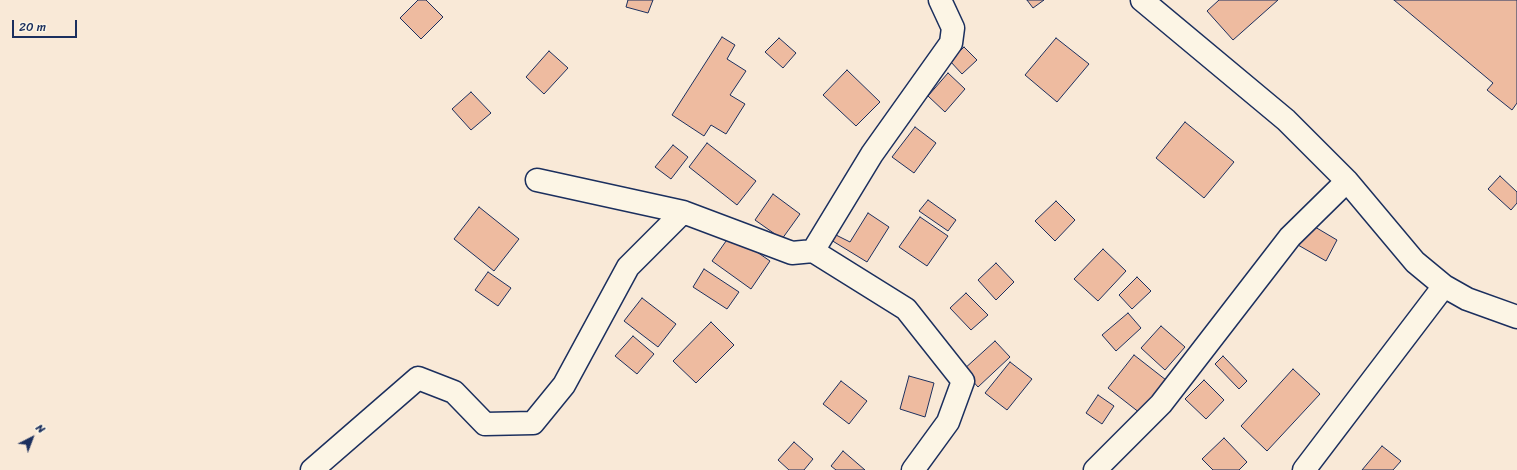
<!DOCTYPE html>
<style>
body{margin:0}
#map{position:relative;width:1517px;height:470px;overflow:hidden;background:#f9e9d7;font-family:Sriracha,sans-serif}
canvas{display:block}
.north{position:absolute;left:12px;top:418px;width:40px;height:40px;-webkit-text-stroke:3px #fcf5e5;paint-order:stroke;rotate:42deg;font-size:11px;font-weight:700;line-height:16px;text-align:center;color:#1b2f5e}
.north::after{content:'';display:block;margin:auto;width:14px;height:18px;background:#1b2f5e;clip-path:polygon(50% 0,100% 100%,50% 72%,0 100%)}
.scale{position:absolute;left:12px;top:20px;width:65px;height:18px;box-sizing:border-box;border:2px solid #1b2f5e;border-top:0;padding-left:5px;font-size:12px;line-height:14px;white-space:nowrap;color:#1b2f5e;-webkit-text-stroke:3px #fcf5e5;paint-order:stroke}
</style>
<div id="map">
<canvas width="1517" height="470"></canvas>
<div class="north">N</div>
<div class="scale">20 m</div>
</div>
<script>
const context = document.querySelector('canvas').getContext('2d');
context.lineJoin = 'round';
function fillPath(path, color) { context.fillStyle = color; context.fill(path, 'evenodd'); }
const toPath = rows => new Path2D(rows.map(r => 'M' + r).join(''));
function strokePath(path, color, width, dash) { context.strokeStyle = color; context.lineWidth = width; context.lineCap = dash ? 'butt' : 'round'; context.setLineDash(dash || []); context.stroke(path); }
const building = toPath([
 [418,0,426,0,443,17,421,39,400,18,418,0],
 [628,0,653,0,648,13,626,7,628,0],
 [1027,0,1044,0,1033,8,1027,0],
 [1219,0,1278,0,1233,40,1207,11,1219,0],
 [1394,0,1517,0,1517,103,1512,110,1487,90,1493,83,1394,0],
 [722,37,735,45,727,59,746,71,730,95,745,104,726,134,711,125,704,136,672,115,722,37],
 [779,38,796,53,783,68,765,52,779,38],
 [1056,38,1089,64,1057,102,1025,75,1056,38],
 [964,47,977,60,962,74,950,61,964,47],
 [549,51,568,68,544,94,526,77,549,51],
 [847,70,880,102,856,126,823,95,847,70],
 [948,73,965,89,945,112,928,96,948,73],
 [471,92,491,113,471,130,452,109,471,92],
 [1185,122,1234,162,1204,198,1156,158,1185,122],
 [915,127,936,143,914,173,892,157,915,127],
 [707,143,756,181,737,205,689,167,707,143],
 [673,145,688,157,671,179,655,167,673,145],
 [1500,176,1517,192,1517,203,1511,210,1488,189,1500,176],
 [773,194,800,214,782,239,755,220,773,194],
 [928,200,956,220,948,231,919,211,928,200],
 [1056,201,1075,220,1055,241,1035,221,1056,201],
 [479,207,519,239,494,271,454,239,479,207],
 [868,213,889,227,867,262,831,240,834,234,850,242,868,213],
 [920,217,948,236,927,266,899,247,920,217],
 [1310,224,1337,240,1326,261,1298,245,1310,224],
 [731,234,770,261,751,289,712,261,731,234],
 [1103,249,1126,271,1098,301,1074,279,1103,249],
 [996,263,1014,282,996,300,978,280,996,263],
 [704,269,739,292,727,309,693,287,704,269],
 [488,272,511,288,498,306,475,290,488,272],
 [1137,277,1151,291,1132,309,1119,295,1137,277],
 [966,293,988,315,971,330,950,308,966,293],
 [642,298,676,324,658,347,624,321,642,298],
 [1128,313,1141,328,1116,351,1102,335,1128,313],
 [711,322,734,345,696,383,673,361,711,322],
 [1161,326,1185,347,1165,370,1141,348,1161,326],
 [633,336,654,354,637,374,615,356,633,336],
 [995,341,1010,357,978,387,963,370,995,341],
 [1134,355,1166,380,1140,413,1108,388,1134,355],
 [1223,356,1247,381,1239,389,1215,364,1223,356],
 [1010,362,1032,379,1007,410,985,393,1010,362],
 [1293,369,1320,394,1267,451,1241,426,1293,369],
 [909,376,934,383,925,417,900,409,909,376],
 [1204,380,1224,400,1206,419,1185,399,1204,380],
 [841,381,867,401,849,424,823,404,841,381],
 [1098,395,1114,406,1102,424,1086,413,1098,395],
 [1224,438,1247,462,1239,470,1213,470,1202,459,1224,438],
 [794,442,813,459,804,470,789,470,778,460,794,442],
 [1382,446,1401,461,1393,470,1362,470,1382,446],
 [843,451,865,470,836,470,831,466,843,451]
]);
const minor = toPath([
 [1142,0,1286,120,1347,181,1415,262,1444,286,1467,299,1517,317],
 [537,180,683,212,792,253,813,251,906,309,963,381,948,422,913,470],
 [813,251,872,154,951,43,953,28,940,0],
 [312,470,418,378,454,392,485,424,533,423,564,385,628,267,683,212],
 [1095,470,1161,404,1290,237,1347,181],
 [1304,470,1444,286]
]);
fillPath(building, '#eebba0');
strokePath(building, '#1b2f5e', 1);
strokePath(minor, '#1b2f5e', 25);
strokePath(minor, '#fcf5e5', 22);
</script>
